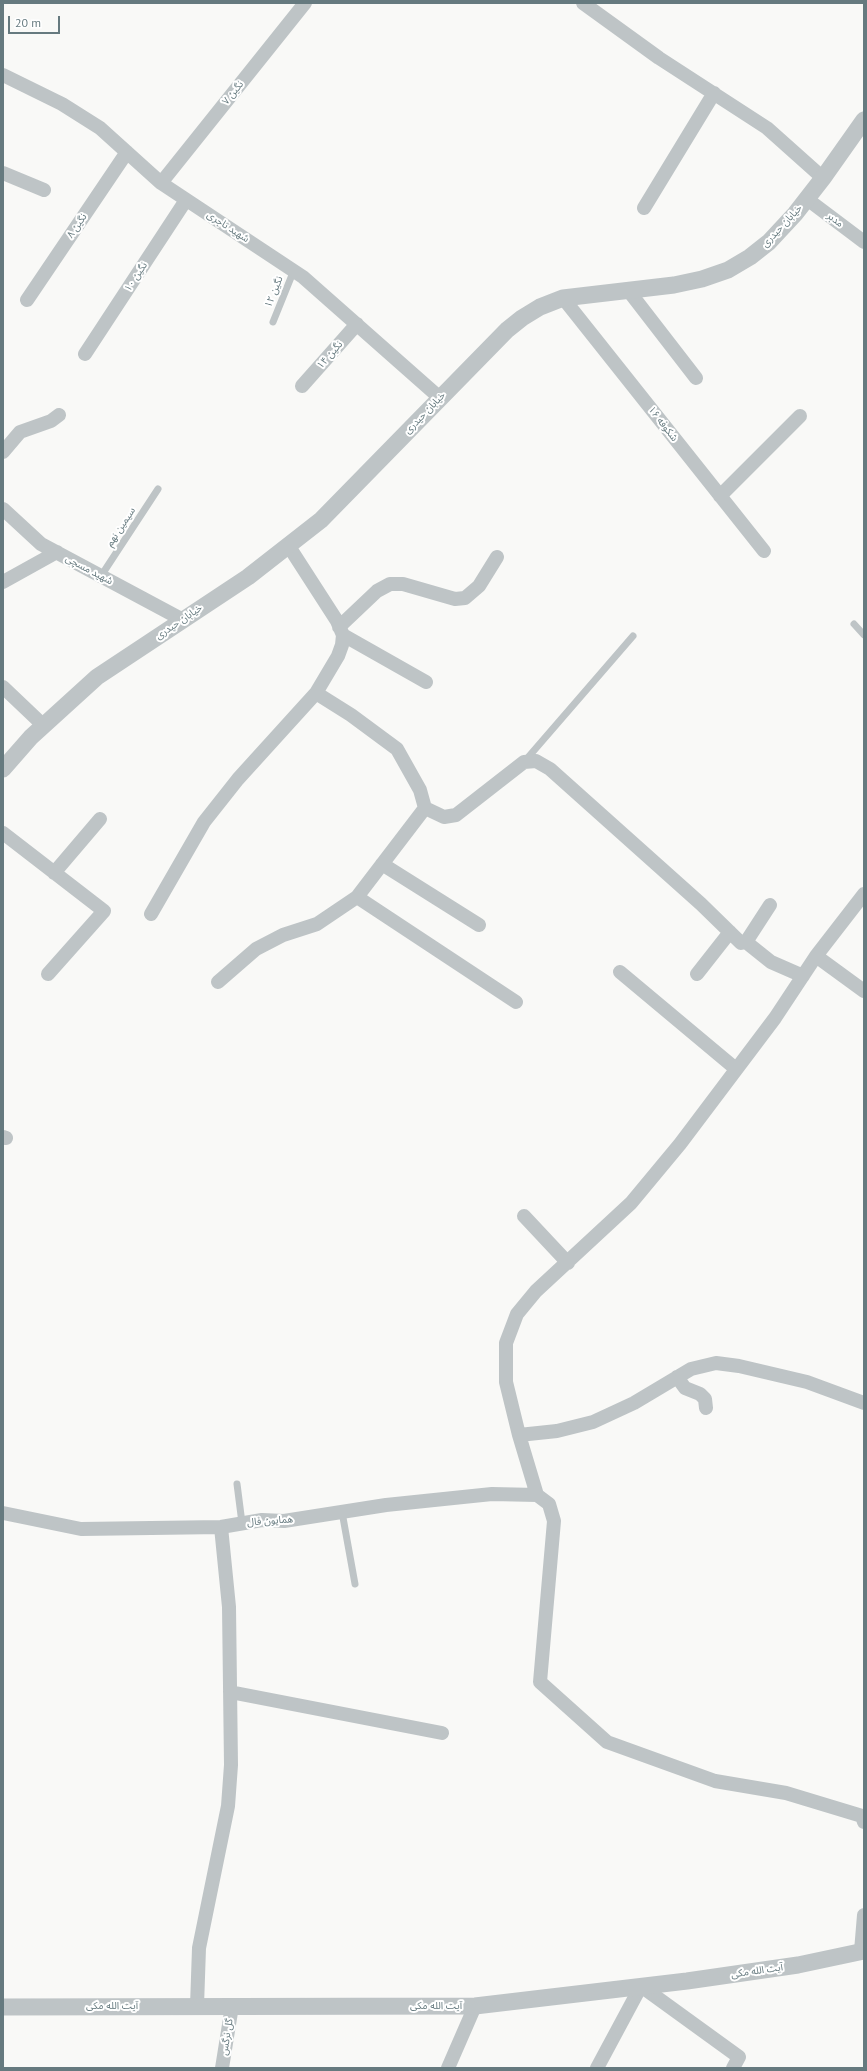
<!DOCTYPE html>
<meta charset="utf-8">
<style>
body{margin:0}
#map{position:relative;width:867px;height:2071px;overflow:hidden;background:#f9f9f7;font-family:"PT Sans",sans-serif}
canvas{display:block}
.frame{position:absolute;inset:0;border:4px solid #667a7f;pointer-events:none}
.scale{position:absolute;left:8px;top:16px;width:52px;height:18px;box-sizing:border-box;border:2px solid #667a7f;border-top:0;padding-left:5px;font-size:12px;line-height:14px;white-space:nowrap;color:#667a7f;-webkit-text-stroke:3px #fff;paint-order:stroke}
</style>
<div id="map">
<canvas width="867" height="2071"></canvas>
<div class="frame"></div>
<div class="scale">20 m</div>
</div>
<script>
const context = document.querySelector('canvas').getContext('2d');
context.lineJoin = 'round';
const toPath = rows => new Path2D(rows.map(r => 'M' + r).join(''));
function strokePath(path, color, width, dash) { context.strokeStyle = color; context.lineWidth = width; context.lineCap = dash ? 'butt' : 'round'; context.setLineDash(dash || []); context.stroke(path); }
function write(font, color, halo, rows, align = 'center') {
  context.font = font + ' "PT Sans","Noto Sans Arabic",sans-serif'; context.lineWidth = 4; context.setLineDash([]); context.textBaseline = 'middle'; context.strokeStyle = halo; context.fillStyle = color; for (const [text, x, y, turn = 0] of rows) {
    context.save(); context.translate(x, y); context.rotate((+turn || 0) * Math.PI / 180); context.textAlign = isNaN(turn) ? turn : align; if (halo) context.strokeText(text, 0, 0); context.fillText(text, 0, 0); context.restore();
  }
}
const service = toPath([
 [273,322,294,270],
 [101,576,158,489],
 [854,624,864,635],
 [524,762,633,636],
 [237,1484,242,1523],
 [342,1512,355,1584]
]);
const minor = toPath([
 [583,3,659,58,767,128,823,178],
 [3,75,62,104,100,128,161,183,303,277,440,398],
 [3,173,44,190],
 [161,183,305,3],
 [807,199,864,242],
 [644,208,714,93],
 [628,290,696,378],
 [563,298,764,551],
 [27,300,127,152],
 [85,354,186,200],
 [302,386,357,324],
 [3,452,20,432,51,421,59,415],
 [720,496,800,416],
 [3,509,41,544,183,620],
 [3,582,57,552],
 [339,627,377,591,390,584,403,584,455,599,465,598,479,586,497,557],
 [343,635,426,682],
 [3,687,44,726],
 [316,693,351,715,397,749,420,790,425,808],
 [3,833,104,911,48,974],
 [382,864,479,925],
 [54,873,100,819],
 [357,897,516,1002],
 [151,914,204,822,238,779,316,693,338,656,342,645,343,635,337,621,288,545],
 [746,942,770,905],
 [816,956,864,991],
 [620,972,736,1069],
 [697,974,730,932],
 [218,982,256,949,283,935,317,924,357,897,425,808,444,817,456,815,524,762,536,761,550,769,701,904,741,943,746,942,771,962,803,976],
 [3,1137,6,1138],
 [524,1216,568,1263],
 [677,1377,685,1388,700,1394,705,1399,706,1408],
 [864,1403,807,1382,739,1366,716,1363,691,1369,634,1403,593,1422,557,1431,519,1435,537,1495,549,1504,554,1521,540,1682,607,1742,715,1781,786,1793,862,1816,864,1822],
 [519,1435,506,1382,506,1343,517,1314,536,1291,631,1203,680,1144,775,1018,816,956,864,894],
 [3,1513,81,1529,221,1527,262,1520,284,1521,386,1505,492,1494,537,1495],
 [230,1692,442,1733],
 [861,1951,864,1915],
 [197,2006,199,1948,228,1806,231,1765,229,1607,221,1527],
 [222,2068,232,2006],
 [448,2068,475,2006],
 [597,2068,641,1986,739,2057,733,2068]
]);
const tertiary = toPath([
 [3,769,31,737,97,677,248,577,321,520,507,330,522,318,540,307,563,298,674,285,702,279,728,270,750,257,769,242,795,214,823,178,864,120],
 [3,2007,475,2006,687,1981,798,1965,864,1951]
]);
const streetNames = [
 ["نگین ۷",233,93,-51],
 ["مدبر",835,220,37],
 ["نگین ۸",77,226,-56],
 ["خیابان حیدری",782,226,-47],
 ["شهید تاجری",228,227,33],
 ["نگین ۱۰",136,277,-57],
 ["نگین ۱۲",274,292,-68],
 ["نگین ۱۴",330,355,-49],
 ["خیابان حیدری",425,413,-46],
 ["شکوفه ۱۶",663,424,52],
 ["سیمین نهم",121,527,-57],
 ["شهید مسچی",89,570,28],
 ["خیابان حیدری",179,622,-34],
 ["همایون فال",270,1521,-4],
 ["آیت الله مکی",757,1971,-8],
 ["آیت الله مکی",112,2006],
 ["آیت الله مکی",436,2006],
 ["گل نرگس",227,2037,-81]
];
strokePath(service, '#bec4c6', 7);
strokePath(minor, '#bec4c6', 14);
strokePath(tertiary, '#bec4c6', 17);
write('10px', '#667a7f', '#fff', streetNames);
</script>
